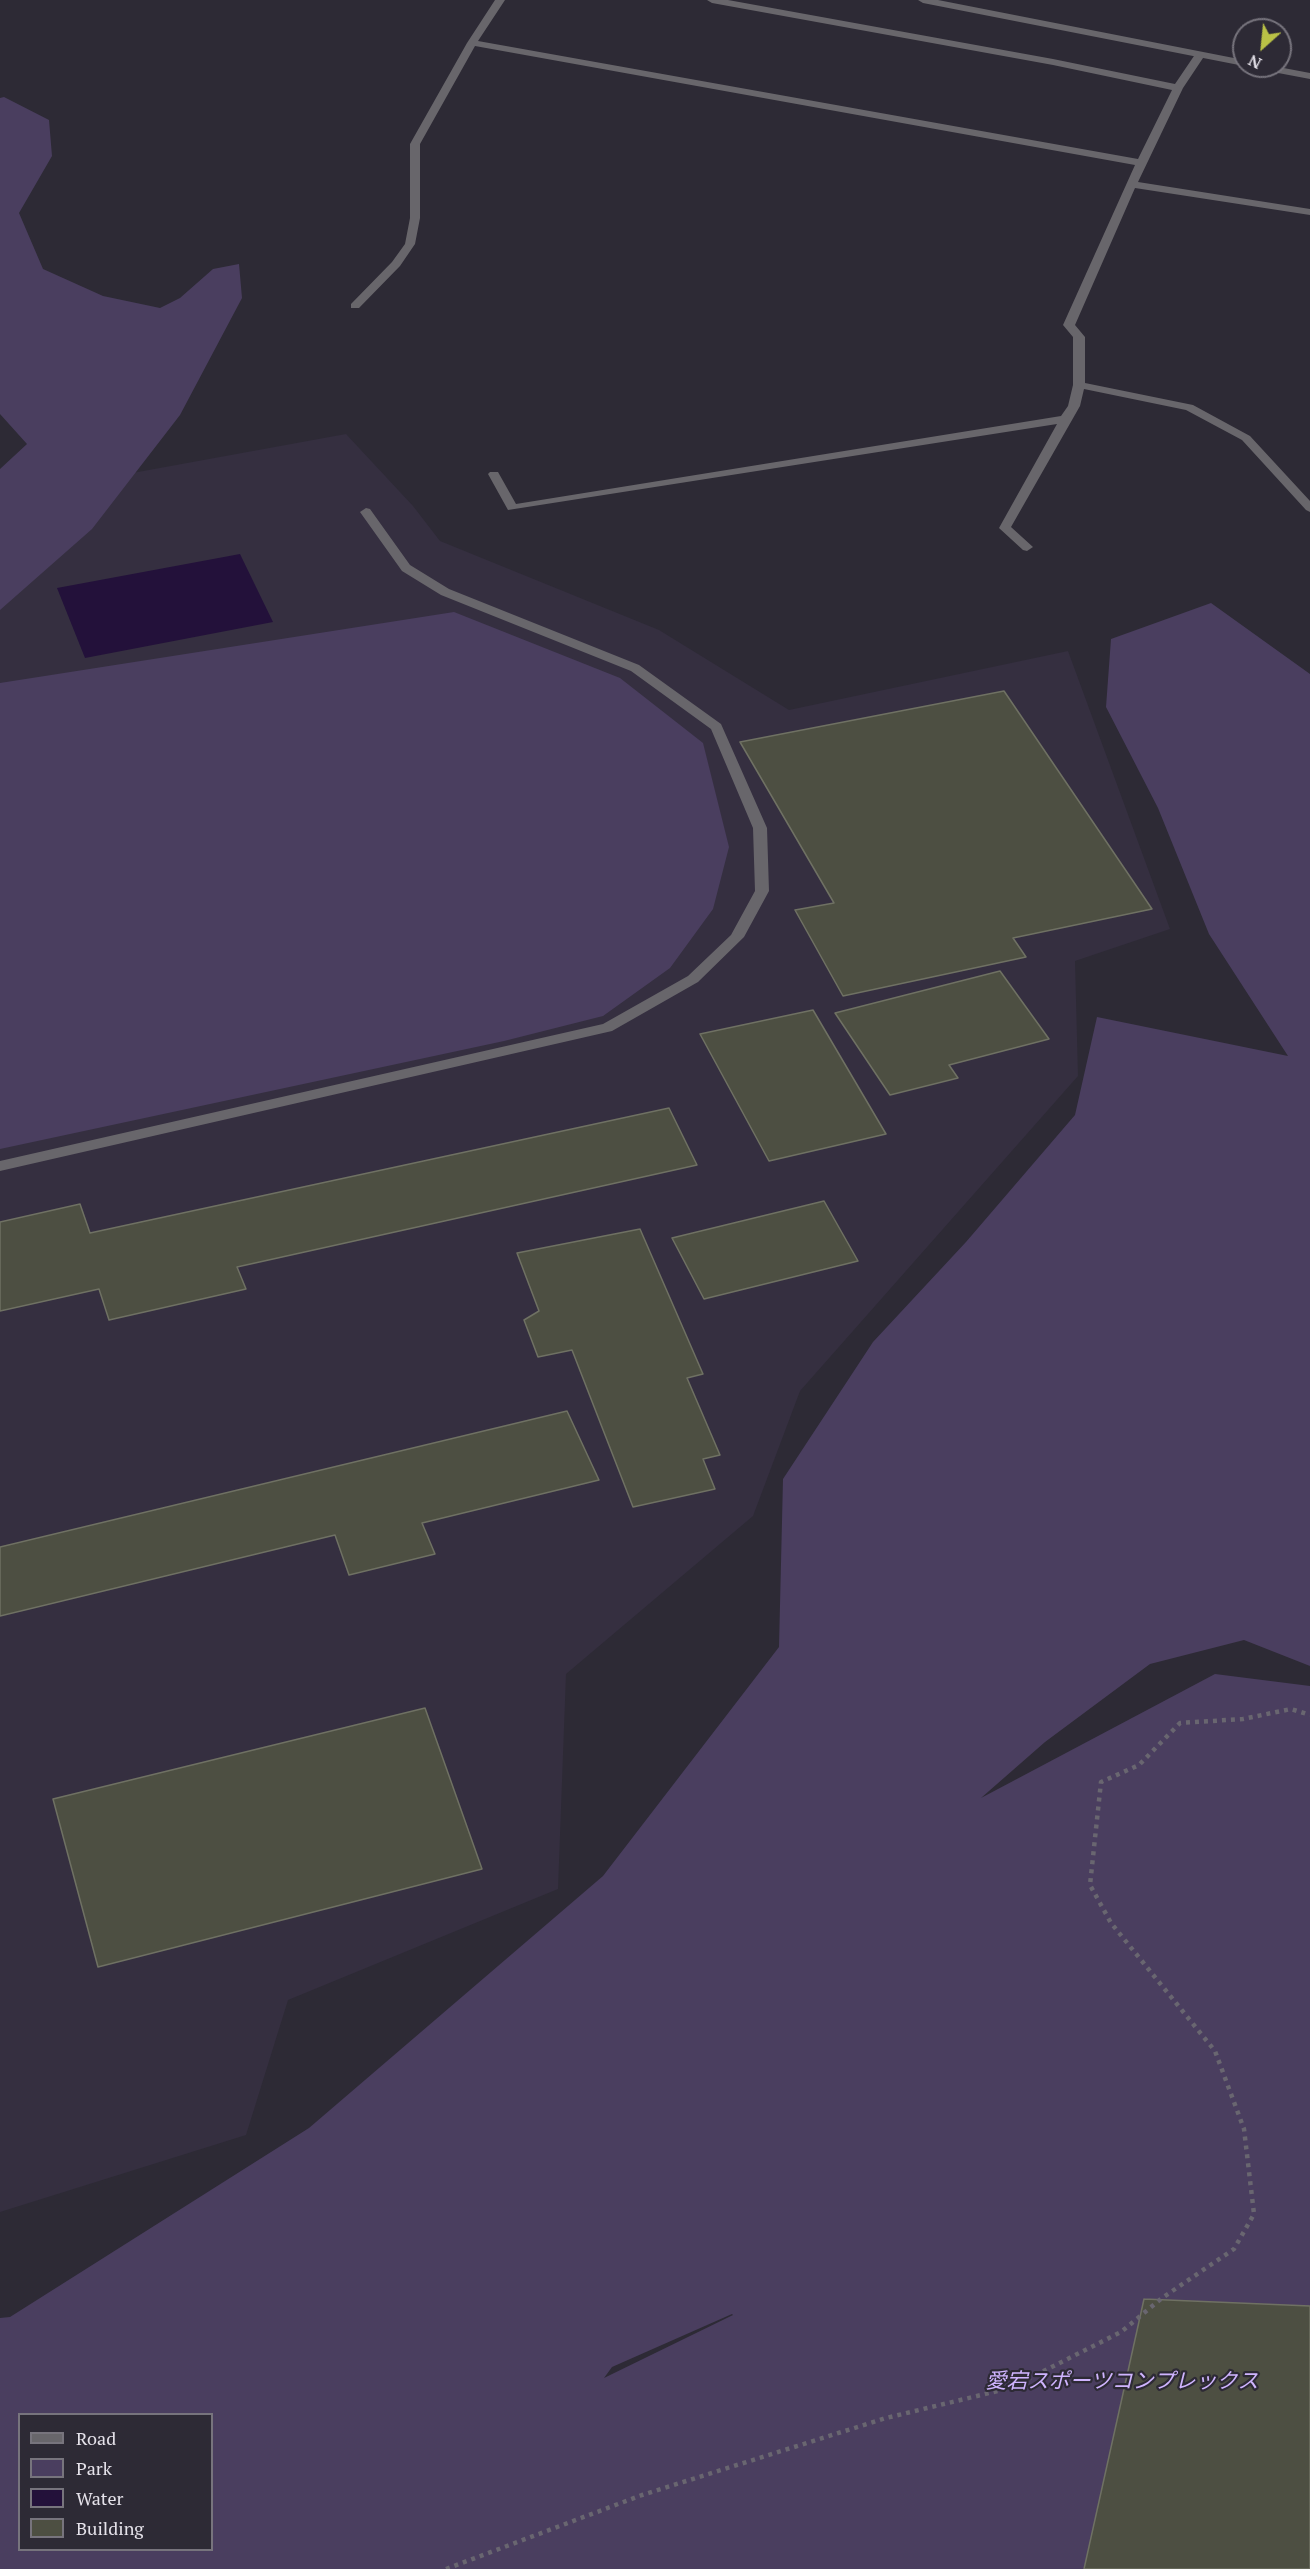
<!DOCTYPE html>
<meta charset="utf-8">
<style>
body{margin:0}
#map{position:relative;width:1310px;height:2569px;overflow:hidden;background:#2d2a35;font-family:"PT Serif",serif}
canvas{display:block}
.legend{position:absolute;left:18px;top:2413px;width:195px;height:138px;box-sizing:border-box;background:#2d2a35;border:2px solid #77747d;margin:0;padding:8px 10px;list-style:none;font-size:18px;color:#e5e2ea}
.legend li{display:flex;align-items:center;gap:12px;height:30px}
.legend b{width:30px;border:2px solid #77747d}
.north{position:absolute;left:1232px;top:18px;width:60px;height:60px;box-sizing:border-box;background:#2d2a35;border:2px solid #77747d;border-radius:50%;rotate:207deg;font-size:16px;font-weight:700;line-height:24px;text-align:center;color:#e5e2ea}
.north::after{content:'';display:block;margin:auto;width:21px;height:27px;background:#b9c146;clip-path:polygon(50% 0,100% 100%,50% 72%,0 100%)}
</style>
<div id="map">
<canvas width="1310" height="2569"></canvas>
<ul class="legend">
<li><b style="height:8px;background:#68666b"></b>Road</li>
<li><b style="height:16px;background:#4a3e5f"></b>Park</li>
<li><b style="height:16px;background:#23113a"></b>Water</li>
<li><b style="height:16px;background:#4d4f42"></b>Building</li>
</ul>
<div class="north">N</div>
</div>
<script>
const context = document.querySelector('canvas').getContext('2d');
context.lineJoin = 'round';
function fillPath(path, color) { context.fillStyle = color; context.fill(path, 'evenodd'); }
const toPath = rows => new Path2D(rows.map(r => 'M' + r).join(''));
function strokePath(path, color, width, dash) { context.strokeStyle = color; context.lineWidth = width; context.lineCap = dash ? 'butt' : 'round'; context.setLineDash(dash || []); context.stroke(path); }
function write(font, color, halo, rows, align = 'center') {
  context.font = font + ' "PT Serif","Noto Sans JP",serif'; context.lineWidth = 4.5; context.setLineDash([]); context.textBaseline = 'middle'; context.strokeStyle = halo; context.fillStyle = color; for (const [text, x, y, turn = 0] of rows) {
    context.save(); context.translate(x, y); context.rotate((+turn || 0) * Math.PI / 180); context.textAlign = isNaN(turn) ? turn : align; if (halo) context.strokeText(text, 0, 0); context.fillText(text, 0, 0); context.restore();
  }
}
const built = toPath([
 [346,434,413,506,440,541,659,630,789,710,1068,651,1170,929,1075,961,1078,1076,800,1391,753,1516,566,1674,558,1889,288,2000,246,2135,0,2212,0,587,116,476]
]);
const green = toPath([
 [4,97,49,120,52,156,19,213,43,269,103,296,160,308,180,298,213,269,239,264,242,298,180,415,92,529,0,610,0,469,27,444,0,414,0,98],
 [1211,603,1310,674,1310,1666,1244,1640,1150,1664,1045,1742,981,1798,1215,1674,1310,1686,1310,2569,0,2569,0,2318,10,2317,309,2128,603,1876,779,1647,783,1479,873,1342,966,1242,1075,1115,1097,1017,1288,1056,1209,934,1158,808,1106,707,1111,639],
 [732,2314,733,2315,604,2378,612,2367],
 [20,2414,212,2414,212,2550,20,2550],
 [454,612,620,678,703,743,729,847,713,909,670,968,603,1016,504,1041,0,1149,0,683]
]);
const water = toPath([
 [240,554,273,622,85,658,57,588]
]);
const building = toPath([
 [1004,691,1152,909,1013,938,1026,957,843,996,795,910,834,903,740,742,1004,691],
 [1000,971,1049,1039,949,1065,958,1078,890,1095,835,1013,1000,971],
 [813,1010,886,1134,769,1161,700,1034,813,1010],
 [669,1108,697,1165,237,1267,246,1289,109,1320,99,1289,0,1311,0,1222,80,1204,90,1233,669,1108],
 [824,1201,858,1261,704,1299,672,1238,824,1201],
 [640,1229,703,1374,687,1378,720,1455,703,1459,715,1489,633,1507,572,1350,538,1357,524,1320,539,1311,517,1253,640,1229],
 [567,1411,599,1480,422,1523,435,1554,349,1575,335,1535,0,1616,0,1547,567,1411],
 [425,1708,482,1869,98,1967,53,1799,425,1708],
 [1144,2299,1310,2306,1310,2569,1084,2569,1144,2299]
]);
const path = toPath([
 [446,2569,642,2495,886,2418,1010,2388,1121,2332,1162,2298,1234,2249,1254,2214,1244,2129,1215,2051,1111,1923,1090,1885,1101,1782,1139,1765,1180,1723,1243,1719,1291,1709,1310,1715]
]);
const service = toPath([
 [366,508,370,509,410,565,449,589,639,665,721,724,767,828,769,891,744,937,698,982,612,1031,0,1171,0,1161,603,1024,688,976,731,935,755,891,753,828,711,729,631,671,441,595,402,571,360,512,366,508]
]);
const minor = toPath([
 [495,0,505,0,478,41,1138,159,1172,90,1053,65,712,3,707,0,728,0,1053,59,1175,84,1196,53,1204,53,1205,55,1183,88,1138,182,1310,209,1310,215,1135,188,1075,325,1085,337,1085,383,1193,405,1250,436,1310,501,1310,512,1306,510,1242,440,1186,410,1084,389,1080,406,1011,527,1033,547,1027,551,1023,550,999,528,1057,424,508,510,488,474,490,472,498,472,516,504,1061,416,1068,406,1073,385,1073,337,1063,325,1135,165,475,46,420,144,420,218,415,244,400,266,359,308,351,308,351,304,392,262,405,244,410,218,410,144,467,43,495,0]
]);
const tertiary = toPath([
 [918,0,938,0,1244,60,1244,66,923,3,918,0],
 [1252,66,1273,66,1310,73,1310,79,1257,69,1252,66]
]);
const nearParknames = [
 ["愛宕スポーツコンプレックス",1122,2382]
];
fillPath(built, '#352f40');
fillPath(green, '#4a3e5f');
fillPath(water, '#23113a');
fillPath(building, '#4d4f42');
strokePath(building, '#6f7163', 1.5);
strokePath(path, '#696670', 4.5, [4, 5]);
fillPath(service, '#68666b');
fillPath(minor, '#68666b');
fillPath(tertiary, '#68666b');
write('italic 21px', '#cfb4fe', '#2d2a35', nearParknames);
</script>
